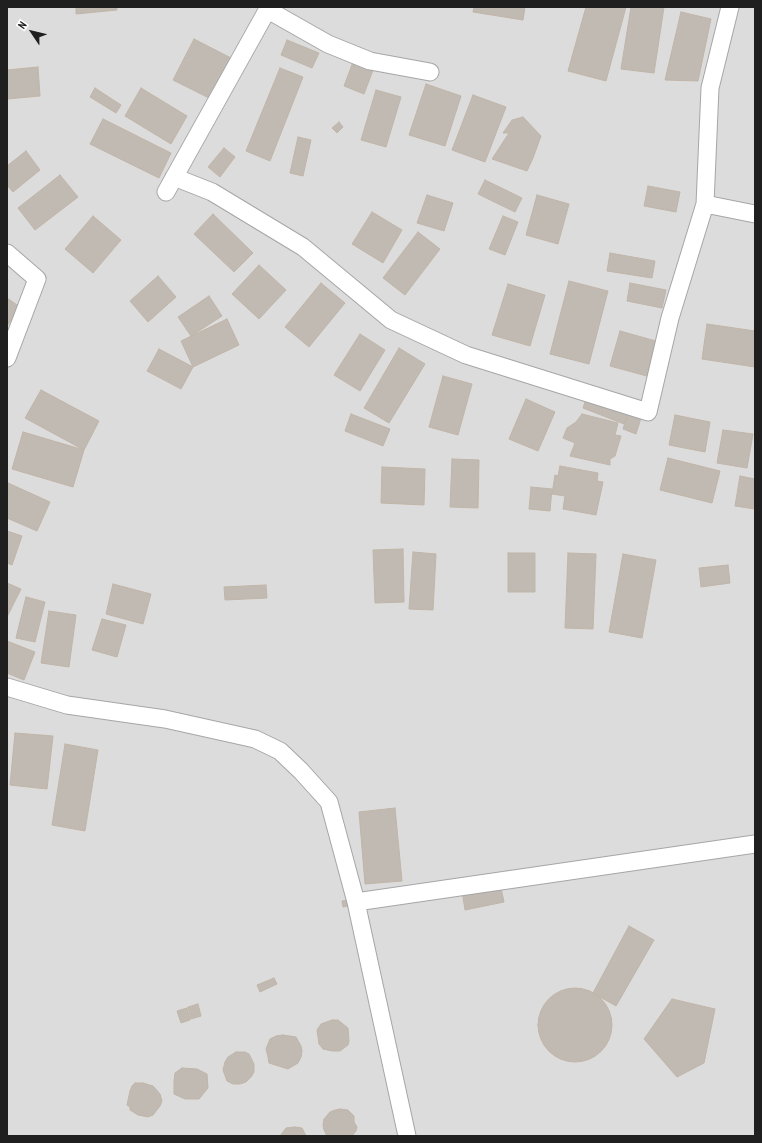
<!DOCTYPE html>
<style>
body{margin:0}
#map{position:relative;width:762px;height:1143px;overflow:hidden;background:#efede5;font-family:"PT Sans Narrow",sans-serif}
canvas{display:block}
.frame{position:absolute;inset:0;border:8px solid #1f1f1f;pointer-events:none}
.north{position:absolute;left:12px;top:12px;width:40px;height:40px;-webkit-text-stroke:3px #fff;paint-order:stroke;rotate:305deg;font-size:11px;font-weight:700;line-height:16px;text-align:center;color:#1f1f1f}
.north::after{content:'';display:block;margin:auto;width:14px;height:18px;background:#1f1f1f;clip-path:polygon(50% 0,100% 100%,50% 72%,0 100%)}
</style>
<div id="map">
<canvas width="762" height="1143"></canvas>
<div class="frame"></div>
<div class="north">N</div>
</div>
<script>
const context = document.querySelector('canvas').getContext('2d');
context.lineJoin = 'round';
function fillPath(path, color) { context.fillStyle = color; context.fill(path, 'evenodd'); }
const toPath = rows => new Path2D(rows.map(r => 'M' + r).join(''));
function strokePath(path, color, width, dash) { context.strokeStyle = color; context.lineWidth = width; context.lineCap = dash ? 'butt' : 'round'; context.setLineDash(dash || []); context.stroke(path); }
const residential = toPath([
 [7,7,755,7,755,1136,7,1136]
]);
const building = toPath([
 [76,7,117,7,117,10,76,14,76,7],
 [474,7,525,7,523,20,473,12,474,7],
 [586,7,626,7,606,81,568,71,586,7],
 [631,7,664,7,654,73,621,69,631,7],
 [681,12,711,19,698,81,665,80,681,12],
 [194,39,231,58,211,99,173,80,194,39],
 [287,40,319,53,312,68,281,55,287,40],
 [353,62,373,70,364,94,344,86,353,62],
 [38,67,40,96,7,99,7,70,38,67],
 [280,68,303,77,270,161,246,151,280,68],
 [426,84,461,96,445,146,409,135,426,84],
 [95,88,121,105,116,113,90,97,95,88],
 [141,88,187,116,171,144,125,116,141,88],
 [376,90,401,97,386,147,361,140,376,90],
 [473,95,506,107,485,162,452,150,473,95],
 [523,117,541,136,533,158,527,171,492,159,509,133,503,133,512,120,523,117],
 [103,119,171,153,159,178,90,144,103,119],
 [339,122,343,127,337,133,332,128,339,122],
 [298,137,311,140,303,176,290,173,298,137],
 [224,148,235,157,220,177,208,167,224,148],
 [26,151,40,170,13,192,7,185,7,166,26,151],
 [60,175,78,197,35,230,18,208,60,175],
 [485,180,522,198,515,212,478,194,485,180],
 [648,186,680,192,676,212,644,206,648,186],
 [427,195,453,203,444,231,417,223,427,195],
 [537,195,569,204,558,244,526,235,537,195],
 [372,212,402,230,383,263,352,244,372,212],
 [213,214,253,253,234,272,194,234,213,214],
 [93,216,121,240,93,273,65,249,93,216],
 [503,216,518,222,505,255,489,249,503,216],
 [418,232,440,249,405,295,383,278,418,232],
 [610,253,655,261,652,278,607,271,610,253],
 [259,265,286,290,259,319,232,294,259,265],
 [158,276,176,297,148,322,130,301,158,276],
 [569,281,608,291,589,364,550,354,569,281],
 [321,283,345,303,309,347,285,327,321,283],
 [630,283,666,290,662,308,627,301,630,283],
 [508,284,545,295,530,346,492,335,508,284],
 [209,296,222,316,191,336,178,317,209,296],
 [7,298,20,307,7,326,7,298],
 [227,319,239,345,193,367,181,341,227,319],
 [707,324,755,331,755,367,702,359,707,324],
 [620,331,663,343,654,378,610,366,620,331],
 [360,334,385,350,360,391,334,375,360,334],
 [399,348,425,364,389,423,364,408,399,348],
 [159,349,193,367,181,389,147,371,159,349],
 [443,376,472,384,458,435,429,427,443,376],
 [41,390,99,421,84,450,25,418,41,390],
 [526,399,555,412,538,451,509,439,526,399],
 [586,399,628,415,624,424,583,408,586,399],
 [628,413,641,418,636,434,623,429,628,413],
 [351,414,390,429,383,446,345,431,351,414],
 [582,414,618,423,615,435,621,436,615,456,610,459,610,465,570,456,575,443,563,438,567,428,576,422,582,414],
 [675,415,710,422,705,452,669,445,675,415],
 [723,430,753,434,747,468,717,463,723,430],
 [23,432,84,450,73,487,12,469,23,432],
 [668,458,720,471,712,503,660,490,668,458],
 [452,459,479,460,478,508,450,507,452,459],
 [560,466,598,473,597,481,603,482,596,515,563,509,565,496,552,494,555,475,558,476,560,466],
 [382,467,425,469,424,505,381,503,382,467],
 [740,476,755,479,755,509,735,506,740,476],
 [8,483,50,502,37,531,7,518,8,483],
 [531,487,552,489,550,511,529,509,531,487],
 [7,531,22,536,12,565,7,563,7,531],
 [403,549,404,602,375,603,373,550,403,549],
 [413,552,436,554,433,610,409,609,413,552],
 [508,553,535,553,535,592,508,592,508,553],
 [568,553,596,554,593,629,565,628,568,553],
 [623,554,656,560,642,638,609,632,623,554],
 [728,565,730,583,701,587,699,568,728,565],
 [7,583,21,589,7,617,7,583],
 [113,584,151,594,143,624,106,614,113,584],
 [266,585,267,598,225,600,224,587,266,585],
 [26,597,45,602,35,642,16,638,26,597],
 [49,611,76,615,69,667,41,663,49,611],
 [102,619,126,625,117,657,92,650,102,619],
 [7,641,35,652,24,680,7,673,7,641],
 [15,733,53,736,47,789,10,785,15,733],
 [65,744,98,750,85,831,52,825,65,744],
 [395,808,402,881,365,884,359,812,395,808],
 [500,883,504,902,465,910,462,891,500,883],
 [347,900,348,906,343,907,342,901,347,900],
 [629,926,654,940,616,1006,593,993,629,926],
 [274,978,277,984,260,992,257,985,274,978],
 '538 1025a37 37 0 1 1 74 0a37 37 0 1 1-74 0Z',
 [672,999,715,1009,704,1063,677,1077,644,1039,672,999],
 [198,1004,201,1016,191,1019,188,1007,198,1004],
 [187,1008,190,1020,181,1023,177,1011,187,1008],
 [332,1020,338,1020,348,1028,349,1041,348,1045,340,1051,332,1051,323,1049,319,1044,317,1030,321,1024,332,1020],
 [283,1035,296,1037,301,1046,302,1051,301,1057,298,1063,288,1069,269,1063,268,1057,266,1049,270,1039,276,1036,283,1035],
 [236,1052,245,1052,249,1054,254,1064,254,1072,251,1077,246,1082,240,1084,233,1084,227,1081,223,1070,225,1062,228,1057,236,1052],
 [182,1068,197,1069,207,1074,208,1088,199,1099,185,1099,174,1094,174,1081,175,1073,182,1068],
 [135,1083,143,1083,153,1086,160,1094,162,1101,160,1106,153,1115,148,1117,138,1115,130,1110,130,1107,127,1105,130,1091,132,1086,135,1083],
 [340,1109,348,1110,354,1116,354,1122,357,1127,356,1131,352,1136,327,1136,324,1130,323,1125,324,1119,330,1112,335,1110,340,1109],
 [295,1127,302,1128,306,1136,280,1136,286,1128,295,1127]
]);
const street = toPath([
 [268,10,328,44,370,61,430,72],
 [174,177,212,192,303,247,391,320,466,355,648,412,670,318,705,204,710,88,730,7],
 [166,192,269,7],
 [705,204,755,214],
 [7,253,37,279,7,358],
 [7,687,67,705,165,719,255,739,280,751,301,771,329,802,356,902,755,844],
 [356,902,407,1136]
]);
fillPath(residential, '#dddcdc');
fillPath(building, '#c0bab2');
strokePath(building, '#c1b5a8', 1);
strokePath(street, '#a6a6a6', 19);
strokePath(street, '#fff', 17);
</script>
